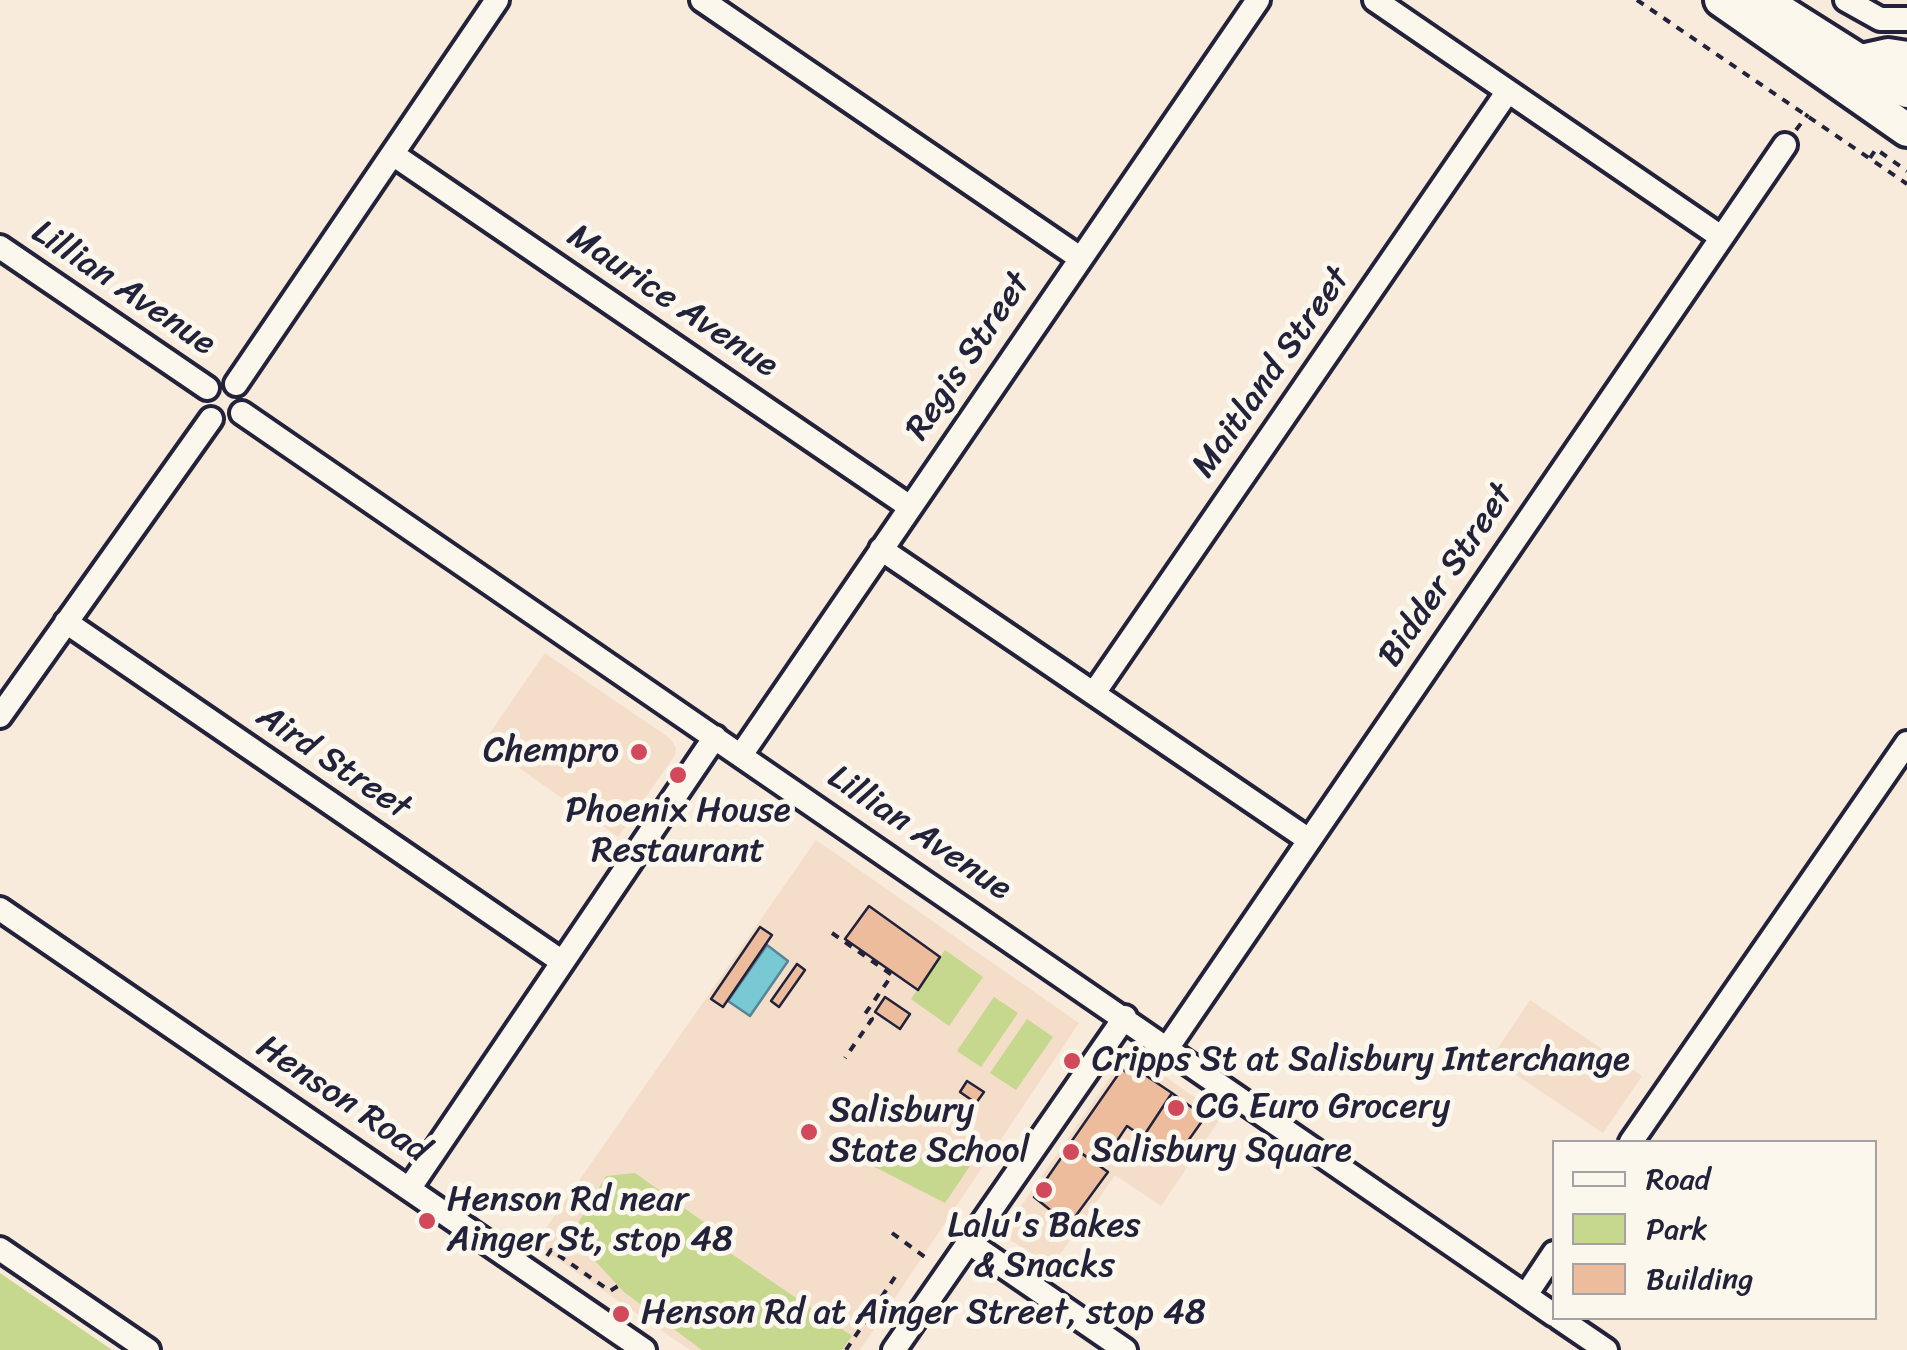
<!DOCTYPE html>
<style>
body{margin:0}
#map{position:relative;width:1907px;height:1350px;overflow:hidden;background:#f8ebdc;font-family:Sriracha,sans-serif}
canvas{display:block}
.legend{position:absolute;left:1552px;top:1140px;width:325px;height:180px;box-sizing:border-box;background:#fbf7ec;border:2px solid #a4a2a5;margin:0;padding:12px 18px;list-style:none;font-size:30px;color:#22223b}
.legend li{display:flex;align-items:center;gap:20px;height:50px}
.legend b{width:50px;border:2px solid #a4a2a5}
</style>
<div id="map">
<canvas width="1907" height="1350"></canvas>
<ul class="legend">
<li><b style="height:12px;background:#fbf7ec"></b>Road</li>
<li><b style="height:28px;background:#c5d88e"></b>Park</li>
<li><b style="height:28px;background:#ecbc9d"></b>Building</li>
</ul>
</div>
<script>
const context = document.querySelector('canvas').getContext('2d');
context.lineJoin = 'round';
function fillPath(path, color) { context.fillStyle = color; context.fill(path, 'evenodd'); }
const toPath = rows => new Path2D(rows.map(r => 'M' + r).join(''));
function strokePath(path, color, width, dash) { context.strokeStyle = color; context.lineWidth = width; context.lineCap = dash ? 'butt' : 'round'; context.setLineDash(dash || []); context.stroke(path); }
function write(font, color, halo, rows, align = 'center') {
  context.font = font + ' Sriracha,sans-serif'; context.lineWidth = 10; context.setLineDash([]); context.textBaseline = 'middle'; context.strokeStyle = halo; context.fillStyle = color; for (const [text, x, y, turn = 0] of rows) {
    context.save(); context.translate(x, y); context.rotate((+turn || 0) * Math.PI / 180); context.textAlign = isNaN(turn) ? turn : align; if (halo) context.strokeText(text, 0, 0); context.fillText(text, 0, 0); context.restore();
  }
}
const built = toPath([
 [545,653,671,739,676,748,675,755,618,837,483,743],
 [816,840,1079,1023,860,1350,690,1350,535,1244],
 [1530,1000,1642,1076,1603,1133,1491,1058],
 [1138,1058,1222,1116,1161,1206,1115,1175,1052,1266,1010,1240,1012,1219,1119,1065]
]);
const green = toPath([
 [945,950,983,977,949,1026,911,999],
 [994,997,1018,1013,981,1067,957,1051],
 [1027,1019,1053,1037,1016,1090,990,1073],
 [881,1142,911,1158,978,1154,945,1203,867,1163],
 [635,1173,722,1235,717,1244,852,1336,842,1350,702,1350,624,1292,571,1235,606,1176],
 [0,1273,112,1350,0,1350]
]);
const water = toPath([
 [767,945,788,961,750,1016,728,1001,767,945]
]);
const building = toPath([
 [869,906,940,957,918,990,845,939,869,906],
 [760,927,772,935,723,1007,711,999,760,927],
 [797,964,805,970,779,1007,771,1001,797,964],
 [885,997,910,1014,900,1029,875,1012,885,997],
 [1130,1065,1172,1093,1143,1137,1127,1126,1100,1166,1069,1145,1122,1069,1126,1072,1130,1065],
 [967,1081,984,1092,976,1103,960,1092,967,1081],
 [1172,1093,1205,1117,1171,1165,1139,1143,1172,1093],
 [1070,1145,1108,1172,1069,1225,1034,1197,1070,1145]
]);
const path = toPath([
 [1637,0,1907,184],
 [1796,130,1808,114],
 [1870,158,1876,149,1907,171],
 [832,933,892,975,865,1014,872,1019,845,1058],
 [892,1233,929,1260],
 [547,1256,551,1250,610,1291,618,1286],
 [846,1350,895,1277]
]);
const minor = toPath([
 [702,0,1080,258],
 [1375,0,1721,237],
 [1846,0,1880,19,1907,19],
 [394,155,910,507],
 [0,247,207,388],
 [236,384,497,0],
 [242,413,1554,1315],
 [881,549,1309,840],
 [66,622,561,961],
 [1094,693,1508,91],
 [0,716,211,419],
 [741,755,1258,0],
 [0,909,644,1350],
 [1168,1047,1785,145],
 [1631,1142,1907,743],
 [409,1189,715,737],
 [968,1242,1125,1350],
 [0,1249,148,1350],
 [1526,1295,1554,1253],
 [1559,1318,1606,1350],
 [894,1350,1125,1017]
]);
const highway = toPath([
 [1721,0,1907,130],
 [1763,0,1907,91],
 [1861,61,1888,55,1907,58]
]);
const markers = [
 [639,752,10,"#d1495b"],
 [678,775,10,"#d1495b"],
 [1072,1061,10,"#d1495b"],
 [1176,1108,10,"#d1495b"],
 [809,1132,10,"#d1495b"],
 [1071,1152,10,"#d1495b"],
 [1044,1190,10,"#d1495b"],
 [427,1221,10,"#d1495b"],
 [621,1314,10,"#d1495b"]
];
const streetNames = [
 ["Lillian Avenue",123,289,34],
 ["Maurice Avenue",672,302,34],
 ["Regis Street",969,357,-56],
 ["Maitland Street",1272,373,-55],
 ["Bidder Street",1447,576,-56],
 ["Aird Street",333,763,34],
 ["Lillian Avenue",919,834,34],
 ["Henson Road",342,1100,34]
];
const poiNames = [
 ["Chempro",619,752,"right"],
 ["Phoenix House",678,812,"center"],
 ["Restaurant",678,852,"center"],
 ["Cripps St at Salisbury Interchange",1092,1061],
 ["CG Euro Grocery",1196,1108],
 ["Salisbury",829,1112],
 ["State School",829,1152],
 ["Salisbury Square",1091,1152],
 ["Henson Rd near",447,1201],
 ["Ainger St, stop 48",447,1241],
 ["Lalu's Bakes",1044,1227,"center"],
 ["& Snacks",1044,1267,"center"],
 ["Henson Rd at Ainger Street, stop 48",641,1314]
];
fillPath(built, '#f4ddc9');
fillPath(green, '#c5d88e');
fillPath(water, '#79c9d4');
strokePath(water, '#568697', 2.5);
fillPath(building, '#ecbc9d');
strokePath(building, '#22223b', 2.5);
strokePath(minor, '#22223b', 30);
strokePath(highway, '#22223b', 40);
strokePath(path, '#22223b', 4, [8, 8]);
strokePath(minor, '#fbf7ec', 22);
strokePath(highway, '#fbf7ec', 32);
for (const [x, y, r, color] of markers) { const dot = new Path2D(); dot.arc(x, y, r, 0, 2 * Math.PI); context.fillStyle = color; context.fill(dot); strokePath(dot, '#fbf7ec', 4); }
write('35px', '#22223b', '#fbf7ec', streetNames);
write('35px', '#22223b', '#fbf7ec', poiNames, 'left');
</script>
